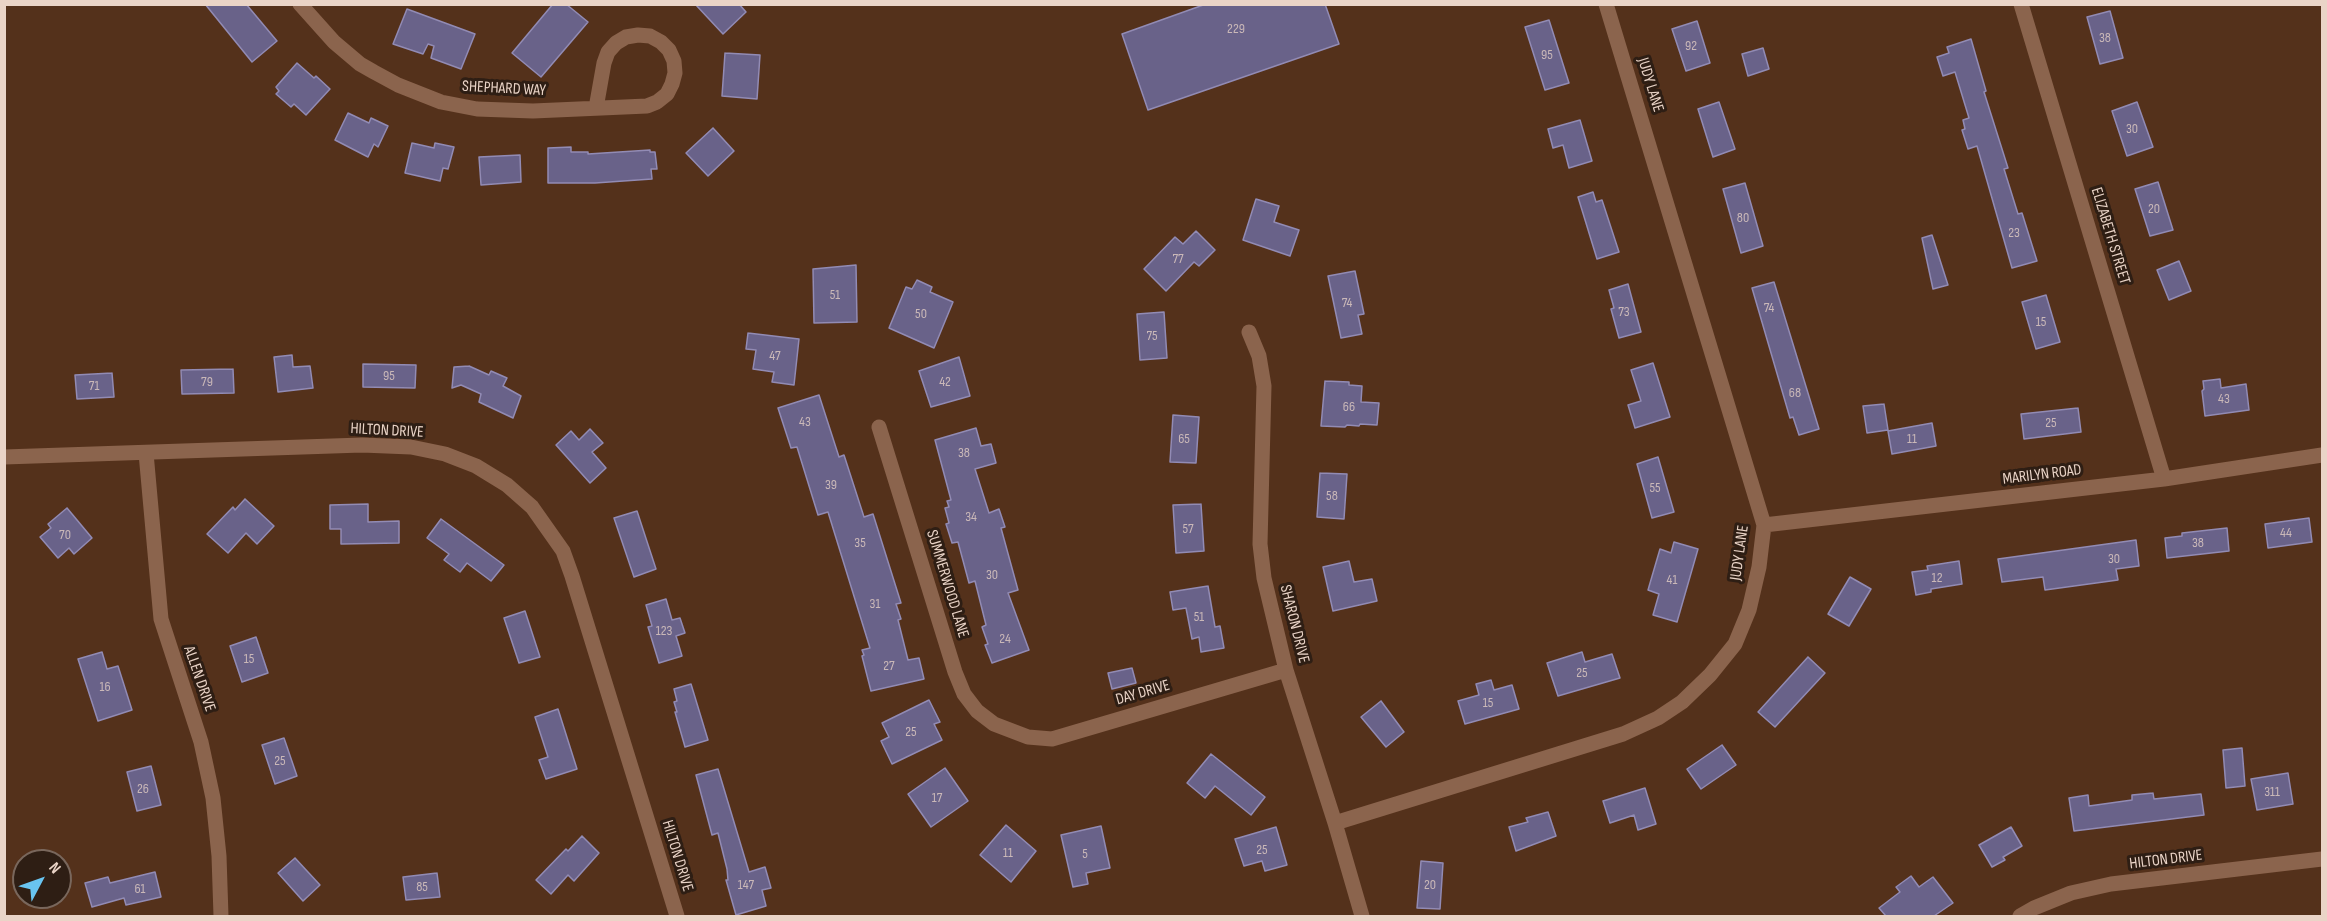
<!DOCTYPE html>
<style>
body{margin:0}
#map{position:relative;width:2327px;height:921px;overflow:hidden;background:#54311b;font-family:"Sofia Sans Condensed",sans-serif}
canvas{display:block}
.frame{position:absolute;inset:0;border:6px solid #ead4c7;pointer-events:none}
.north{position:absolute;left:12px;top:849px;width:60px;height:60px;box-sizing:border-box;background:#2e1e14;border:2px solid #79675c;border-radius:50%;rotate:49deg;font-size:16px;font-weight:700;line-height:24px;text-align:center;color:#ead4c7}
.north::after{content:'';display:block;margin:auto;width:21px;height:27px;background:#69c4f0;clip-path:polygon(50% 0,100% 100%,50% 72%,0 100%)}
</style>
<div id="map">
<canvas width="2327" height="921"></canvas>
<div class="frame"></div>
<div class="north">N</div>
</div>
<script>
const context = document.querySelector('canvas').getContext('2d');
context.lineJoin = 'round';
function fillPath(path, color) { context.fillStyle = color; context.fill(path, 'evenodd'); }
const toPath = rows => new Path2D(rows.map(r => 'M' + r).join(''));
function strokePath(path, color, width, dash) { context.strokeStyle = color; context.lineWidth = width; context.lineCap = dash ? 'butt' : 'round'; context.setLineDash(dash || []); context.stroke(path); }
function write(font, color, halo, rows, align = 'center') {
  context.font = font + ' "Sofia Sans Condensed",sans-serif'; context.lineWidth = 6; context.setLineDash([]); context.textBaseline = 'middle'; context.strokeStyle = halo; context.fillStyle = color; for (const [text, x, y, turn = 0] of rows) {
    context.save(); context.translate(x, y); context.rotate((+turn || 0) * Math.PI / 180); context.textAlign = isNaN(turn) ? turn : align; if (halo) context.strokeText(text, 0, 0); context.fillText(text, 0, 0); context.restore();
  }
}
const building = toPath([
 [205,4,246,4,277,41,252,62,205,4],
 [553,4,566,4,588,22,541,77,512,53,553,4],
 [695,4,739,4,746,12,723,34,695,4],
 [1206,4,1325,4,1339,44,1148,110,1122,34,1206,4],
 [407,9,475,34,461,69,431,58,434,46,428,44,423,54,393,44,407,9],
 [2110,11,2123,58,2100,64,2087,17,2110,11],
 [1549,20,1569,83,1545,90,1525,27,1549,20],
 [1697,21,1710,63,1686,71,1672,29,1697,21],
 [1971,39,1986,91,1984,92,2008,168,2004,169,2018,214,2022,213,2037,261,2012,268,1977,146,1968,149,1962,130,1965,129,1963,120,1969,118,1955,72,1943,76,1937,57,1949,53,1947,47,1971,39],
 [1763,48,1769,69,1748,76,1742,54,1763,48],
 [725,53,760,55,757,99,722,96,725,53],
 [297,63,314,78,316,76,330,89,306,115,294,104,291,107,276,94,279,91,276,87,297,63],
 [1719,102,1735,149,1713,157,1698,109,1719,102],
 [2137,102,2153,147,2127,156,2112,111,2137,102],
 [348,113,369,123,371,118,388,126,378,147,374,144,368,157,335,140,348,113],
 [1580,120,1592,161,1569,168,1563,145,1553,148,1548,129,1580,120],
 [713,128,734,151,708,176,686,153,713,128],
 [412,143,434,148,435,143,454,147,448,169,443,168,440,181,405,173,412,143],
 [571,147,571,152,588,152,588,154,650,150,650,152,655,152,657,169,651,169,652,179,595,183,548,183,548,148,571,147],
 [520,155,521,182,481,185,479,157,520,155],
 [2158,182,2173,230,2150,236,2135,189,2158,182],
 [1745,183,1763,246,1741,253,1723,189,1745,183],
 [1593,192,1596,202,1602,200,1619,252,1597,259,1578,197,1593,192],
 [1256,199,1279,206,1274,222,1299,230,1290,256,1243,240,1256,199],
 [1196,231,1215,250,1199,266,1194,262,1166,291,1144,269,1175,237,1183,244,1196,231],
 [1932,235,1948,285,1933,289,1922,238,1932,235],
 [2179,261,2191,291,2169,300,2157,270,2179,261],
 [856,265,857,322,814,323,813,269,856,265],
 [1355,271,1364,314,1358,315,1362,334,1341,338,1328,276,1355,271],
 [917,280,932,287,930,292,953,302,934,348,889,328,906,287,912,289,917,280],
 [1774,282,1819,429,1799,435,1793,417,1790,418,1752,288,1774,282],
 [1628,284,1641,332,1619,338,1611,309,1614,308,1609,290,1628,284],
 [2046,295,2060,342,2036,349,2022,302,2046,295],
 [1164,312,1167,358,1140,360,1137,314,1164,312],
 [748,333,799,339,794,385,772,382,774,372,753,369,756,350,746,349,748,333],
 [292,355,293,367,310,366,313,388,278,392,274,357,292,355],
 [959,357,970,396,931,407,919,371,959,357],
 [1653,363,1670,417,1635,428,1628,405,1641,401,1631,370,1653,363],
 [363,364,416,365,415,388,363,387,363,364],
 [469,366,489,375,491,371,507,378,503,386,521,396,513,418,479,402,481,394,461,385,452,388,454,367,469,366],
 [233,369,234,393,182,394,181,370,233,369],
 [112,373,114,397,77,399,75,375,112,373],
 [2220,379,2221,388,2246,384,2249,410,2205,416,2202,391,2204,389,2203,381,2220,379],
 [1325,381,1349,382,1349,385,1362,386,1361,402,1379,403,1377,425,1360,424,1359,426,1347,425,1345,427,1321,426,1325,381],
 [819,395,839,457,844,455,864,517,873,514,901,603,896,604,901,619,898,620,908,660,919,658,924,679,871,691,862,656,864,655,862,650,870,648,828,512,818,515,797,447,791,448,778,408,819,395],
 [1884,404,1888,430,1867,433,1863,406,1884,404],
 [2078,408,2081,432,2024,439,2021,414,2078,408],
 [1173,415,1199,417,1196,463,1170,462,1173,415],
 [1932,423,1936,446,1892,454,1888,431,1932,423],
 [976,428,981,446,991,444,996,463,975,469,989,513,999,509,1005,527,1001,528,1018,590,1008,593,1029,650,992,663,985,645,988,644,982,627,986,625,975,581,969,583,958,542,952,543,946,524,949,523,945,508,949,507,947,501,951,500,935,440,976,428],
 [590,429,603,443,592,452,606,468,590,483,556,445,571,431,579,440,590,429],
 [1658,457,1674,512,1652,518,1637,464,1658,457],
 [1320,473,1347,474,1344,519,1317,517,1320,473],
 [245,499,274,526,257,544,246,533,228,553,207,534,233,507,235,510,245,499],
 [368,504,368,522,399,521,399,543,341,544,341,529,330,529,330,505,368,504],
 [1201,504,1204,551,1176,553,1173,505,1201,504],
 [67,508,92,538,74,554,69,548,58,558,40,537,51,528,48,524,67,508],
 [637,511,656,569,634,577,614,518,637,511],
 [2309,518,2312,542,2268,548,2265,524,2309,518],
 [441,519,504,565,491,581,467,563,460,572,444,560,449,554,427,538,441,519],
 [2227,528,2229,551,2167,558,2165,538,2182,536,2182,533,2227,528],
 [2136,540,2139,566,2116,569,2118,580,2045,590,2043,577,2002,582,1998,559,2136,540],
 [1674,542,1698,549,1677,622,1653,615,1659,594,1648,590,1660,549,1671,553,1674,542],
 [1349,561,1354,582,1372,579,1377,601,1333,611,1323,567,1349,561],
 [1959,561,1962,584,1931,589,1931,592,1916,595,1912,572,1928,570,1927,566,1959,561],
 [1850,577,1871,589,1849,626,1828,614,1850,577],
 [1208,586,1215,627,1220,626,1224,648,1201,652,1199,637,1192,639,1186,608,1173,610,1170,592,1208,586],
 [666,599,672,620,680,618,685,633,676,636,682,656,659,663,648,627,652,626,646,605,666,599],
 [525,611,540,657,519,663,504,618,525,611],
 [256,637,268,673,242,682,230,646,256,637],
 [102,652,107,669,118,666,132,710,98,721,78,659,102,652],
 [1582,652,1585,662,1612,654,1620,678,1558,696,1547,663,1582,652],
 [1808,657,1825,673,1775,727,1758,712,1808,657],
 [1132,668,1136,683,1112,689,1108,673,1132,668],
 [1491,680,1494,690,1512,685,1519,709,1465,724,1458,701,1479,695,1476,684,1491,680],
 [691,684,708,740,685,747,675,712,677,712,674,702,677,701,674,689,691,684],
 [929,700,940,722,934,724,942,740,892,764,881,741,889,737,882,723,929,700],
 [1381,701,1404,732,1386,747,1361,717,1381,701],
 [558,709,577,769,546,779,539,760,548,757,535,717,558,709],
 [284,738,297,776,275,784,262,745,284,738],
 [1722,745,1736,765,1701,789,1687,769,1722,745],
 [2242,748,2245,786,2226,788,2223,750,2242,748],
 [1211,754,1265,797,1251,815,1215,786,1205,798,1187,783,1211,754],
 [151,766,161,805,137,811,127,772,151,766],
 [945,768,968,801,931,827,908,794,945,768],
 [718,769,749,872,765,867,771,888,762,890,766,906,736,915,726,880,728,880,727,869,718,833,712,835,696,775,718,769],
 [2288,773,2293,804,2257,810,2251,779,2288,773],
 [1645,788,1656,824,1638,830,1634,815,1610,823,1603,801,1645,788],
 [2153,793,2154,799,2201,794,2204,815,2074,831,2069,798,2088,795,2089,806,2132,800,2132,795,2153,793],
 [1548,812,1556,836,1516,851,1509,827,1528,822,1526,818,1548,812],
 [1006,825,1036,851,1011,882,980,855,1006,825],
 [1101,826,1110,868,1086,873,1088,884,1073,887,1061,835,1101,826],
 [1276,827,1287,865,1265,871,1262,861,1244,866,1235,839,1276,827],
 [2011,827,2022,846,2003,857,2005,860,1992,867,1979,845,2011,827],
 [582,836,599,853,574,881,568,875,551,894,536,880,566,849,568,851,582,836],
 [295,858,320,885,303,901,278,873,295,858],
 [1421,861,1443,863,1440,909,1417,908,1421,861],
 [155,872,161,897,126,905,124,898,92,907,85,883,108,877,110,883,155,872],
 [437,873,440,897,406,900,403,877,437,873],
 [1911,876,1919,887,1933,877,1953,903,1934,916,1886,916,1879,908,1900,892,1896,887,1911,876]
]);
const minor = toPath([
 [300,4,334,42,360,64,374,72,398,85,441,102,477,109,533,111,647,106,657,102,667,94,672,84,675,73,674,61,669,50,661,42,650,36,638,35,626,37,616,43,608,52,604,63,596,108],
 [2021,4,2164,479],
 [1249,332,1259,356,1264,386,1260,544,1264,578,1286,670,1335,823,1362,916],
 [879,427,955,672,964,694,977,711,994,724,1028,737,1052,739,1286,670],
 [146,453,161,619,201,742,213,798,219,856,221,916],
 [4,457,362,445,411,447,445,454,476,466,507,485,532,507,563,551,572,576,677,916],
 [1764,525,2164,479,2322,455],
 [1335,823,1623,734,1658,718,1682,702,1710,675,1735,644,1749,610,1759,567,1764,525,1606,4],
 [2020,916,2034,908,2071,893,2111,884,2322,859]
]);
const numberNames = [
 ["229",1236,29],
 ["38",2105,38],
 ["92",1691,46],
 ["95",1547,55],
 ["30",2132,129],
 ["20",2154,209],
 ["80",1743,218],
 ["23",2014,233],
 ["77",1178,259],
 ["51",835,295],
 ["74",1347,303],
 ["74",1769,308],
 ["73",1624,312],
 ["50",921,314],
 ["15",2041,322],
 ["75",1152,336],
 ["47",775,356],
 ["95",389,376],
 ["79",207,382],
 ["42",945,382],
 ["71",94,386],
 ["68",1795,393],
 ["43",2224,399],
 ["66",1349,407],
 ["43",805,422],
 ["25",2051,423],
 ["65",1184,439],
 ["11",1912,439],
 ["38",964,453],
 ["39",831,485],
 ["55",1655,488],
 ["58",1332,496],
 ["34",971,517],
 ["57",1188,529],
 ["44",2286,533],
 ["70",65,535],
 ["35",860,543],
 ["38",2198,543],
 ["30",2114,559],
 ["30",992,575],
 ["12",1937,578],
 ["41",1672,580],
 ["31",875,604],
 ["51",1199,617],
 ["123",664,631],
 ["24",1005,639],
 ["15",249,659],
 ["27",889,666],
 ["25",1582,673],
 ["16",105,687],
 ["15",1488,703],
 ["25",911,732],
 ["25",280,761],
 ["26",143,789],
 ["311",2272,792],
 ["17",937,798],
 ["25",1262,850],
 ["11",1008,853],
 ["5",1085,854],
 ["147",746,885],
 ["20",1430,885],
 ["85",422,887],
 ["61",140,889]
];
const streetNames = [
 ["JUDY LANE",1650,85,73],
 ["SHEPHARD WAY",504,89,3],
 ["ELIZABETH STREET",2110,236,73],
 ["HILTON DRIVE",387,431,3],
 ["MARILYN ROAD",2042,475,-7],
 ["JUDY LANE",1740,553,-82],
 ["SUMMERWOOD LANE",947,584,73],
 ["SHARON DRIVE",1294,624,76],
 ["ALLEN DRIVE",199,679,71],
 ["DAY DRIVE",1143,693,-16],
 ["HILTON DRIVE",677,856,73],
 ["HILTON DRIVE",2166,860,-7]
];
fillPath(building, '#696289');
strokePath(building, '#928bb4', 1.5);
strokePath(minor, '#8b644d', 15);
write('14px', '#cab8b8', null, numberNames);
write('16px', '#ead4c7', '#2e1e14', streetNames);
</script>
